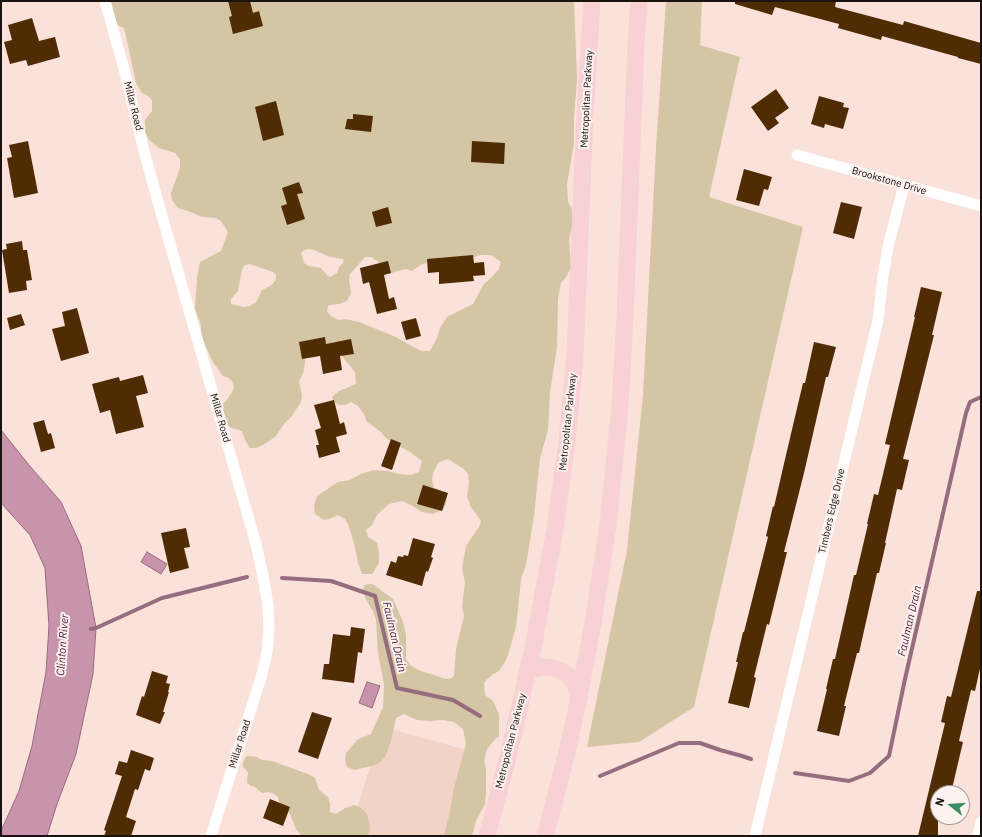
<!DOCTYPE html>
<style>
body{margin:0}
#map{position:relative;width:982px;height:837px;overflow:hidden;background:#fae1d9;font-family:"IBM Plex Sans",sans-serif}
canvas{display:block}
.frame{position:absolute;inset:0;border:2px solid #1c1311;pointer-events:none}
.north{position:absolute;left:930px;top:785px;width:40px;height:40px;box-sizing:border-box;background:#fcf2ee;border:1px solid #a29996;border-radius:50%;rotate:287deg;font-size:11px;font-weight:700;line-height:16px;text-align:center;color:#1c1311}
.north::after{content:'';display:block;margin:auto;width:14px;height:18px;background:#3a8f61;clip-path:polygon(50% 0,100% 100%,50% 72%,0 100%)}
</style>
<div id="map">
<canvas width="982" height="837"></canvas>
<div class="frame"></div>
<div class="north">N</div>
</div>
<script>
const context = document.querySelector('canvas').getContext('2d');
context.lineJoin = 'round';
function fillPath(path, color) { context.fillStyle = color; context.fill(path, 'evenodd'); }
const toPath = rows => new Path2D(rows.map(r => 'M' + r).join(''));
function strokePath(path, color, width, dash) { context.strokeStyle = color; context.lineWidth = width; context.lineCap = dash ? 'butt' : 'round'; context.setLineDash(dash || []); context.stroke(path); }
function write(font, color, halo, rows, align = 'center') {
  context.font = font + ' "IBM Plex Sans",sans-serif'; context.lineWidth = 4; context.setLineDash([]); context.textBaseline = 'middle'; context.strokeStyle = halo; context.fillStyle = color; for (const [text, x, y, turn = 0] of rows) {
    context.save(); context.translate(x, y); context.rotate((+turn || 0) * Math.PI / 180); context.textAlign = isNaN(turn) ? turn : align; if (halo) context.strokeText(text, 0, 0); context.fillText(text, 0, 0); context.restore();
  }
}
const built = toPath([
 [383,727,477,753,457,836,348,836]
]);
const green = toPath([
 [105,1,574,1,577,79,574,118,574,143,567,184,568,202,572,209,573,225,569,238,571,267,567,276,561,283,558,299,557,347,550,392,548,430,540,458,534,516,526,565,521,579,516,627,508,655,505,662,499,671,493,674,484,682,485,695,493,701,499,714,499,737,496,738,487,749,484,761,486,768,486,794,485,804,476,821,472,836,444,836,449,816,454,788,466,744,463,729,454,722,443,720,430,721,417,720,404,714,396,718,391,741,385,757,378,764,355,770,347,767,345,759,346,753,358,739,371,734,383,707,384,684,378,653,376,620,373,611,366,600,363,591,364,585,371,584,374,585,393,599,403,622,406,635,406,659,410,665,418,670,446,679,452,678,454,675,456,649,464,616,462,607,465,583,462,568,466,546,479,527,481,521,471,507,467,497,469,483,468,474,464,469,448,459,439,462,433,473,432,480,434,488,441,490,447,498,446,504,443,510,432,514,422,512,411,505,402,501,389,504,377,515,372,525,366,530,368,537,377,543,379,553,379,563,372,574,362,574,358,563,354,543,348,524,345,519,338,515,329,519,324,520,315,514,314,506,317,496,338,482,350,480,361,474,374,470,388,471,399,474,410,475,419,472,422,461,410,452,392,442,386,438,381,432,366,421,365,416,358,406,351,402,345,405,339,405,334,402,332,397,339,391,356,384,355,372,334,347,323,342,306,352,304,371,299,382,302,395,301,402,291,417,284,424,275,437,263,445,256,448,250,448,245,440,242,431,232,428,222,422,221,408,223,404,226,401,232,392,234,387,232,381,227,377,223,376,213,362,201,337,201,325,195,309,197,278,200,262,221,251,228,232,221,221,216,218,202,217,188,211,178,208,172,200,171,193,180,168,180,159,175,153,159,148,149,140,145,132,145,120,152,111,152,100,147,95,142,93,136,83,126,36,124,28,112,23],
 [309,249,314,250,330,257,343,259,344,262,339,267,337,273,330,277,327,275,321,268,309,266,304,263,301,253,304,250],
 [480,255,491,255,501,262,499,269,492,277,484,284,473,304,447,317,440,328,437,338,430,351,422,351,413,347,396,337,359,322,345,319,338,320,331,316,327,311,328,306,330,305,339,304,347,301,351,293,349,279,350,274,365,257,371,257,376,260,379,263,383,272,389,274,397,271,406,269,412,271,422,264,434,262,467,259],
 [249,264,273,272,276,275,276,279,272,285,262,290,256,302,250,306,243,307,231,304,231,299,238,291,242,270,244,266],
 [666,1,702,1,700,45,740,57,709,197,803,227,694,707,639,742,587,747,627,550,643,395,656,148],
 [247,756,257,757,262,760,272,761,294,769,310,775,315,778,319,790,328,797,330,804,330,812,336,814,345,808,355,805,361,808,367,814,369,823,370,830,368,836,301,835,296,829,290,814,286,808,279,802,278,797,274,794,269,792,262,793,255,787,251,786,247,783,248,772,243,767,243,763,244,760]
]);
const water = toPath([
 [1,430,29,465,61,502,81,546,96,628,93,674,76,754,57,804,47,836,1,836,1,831,19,791,32,746,46,672,49,626,45,568,30,535,1,503,1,430],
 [147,552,167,564,161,574,141,562,147,552],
 [367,682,380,686,372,708,359,703,367,682]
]);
const stream = toPath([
 [282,578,331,581,375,596,397,688,453,700,480,716],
 [91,629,96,628,162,598,247,577],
 [795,773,849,781,870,773,889,756,905,679,966,413,970,402,981,397],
 [600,776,679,743,700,743,720,750,742,756,751,759]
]);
const building = toPath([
 [228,1,250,1,253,13,259,11,263,26,233,34,229,17,232,16],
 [735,1,836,1,835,7,903,25,904,21,981,43,981,64,958,58,958,57,882,36,881,40,838,28,839,24,775,7,772,15,735,4],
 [32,18,39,41,55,37,60,57,28,66,26,60,10,64,4,42,12,40,8,25],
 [776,89,789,108,775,118,779,123,768,131,751,107],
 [819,96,844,103,843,107,849,108,843,129,825,124,824,128,811,124],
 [276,101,284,135,263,141,255,107],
 [353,114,373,116,371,132,345,129,347,119,353,119],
 [28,141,38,193,14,198,7,158,12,157,9,145],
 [472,141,505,143,504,164,471,162],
 [744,169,772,177,768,190,764,189,759,206,736,200],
 [299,182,303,193,297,194,305,219,287,225,281,206,287,204,282,188],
 [841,202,862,207,854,239,833,233],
 [388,207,392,223,376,227,372,212],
 [22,241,23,250,27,250,32,280,26,281,27,290,9,293,2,250,7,249,6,244],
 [473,255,474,263,484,262,485,275,473,276,474,281,439,284,439,272,428,273,427,259],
 [388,261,391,273,384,275,389,299,394,297,397,309,377,314,369,282,363,284,360,268],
 [921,287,942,292,932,335,934,335,903,459,909,460,902,490,897,489,885,543,886,543,879,573,877,573,859,653,857,653,844,706,846,706,839,736,817,731,827,689,826,689,833,659,835,659,854,575,856,575,868,524,867,524,874,494,878,495,890,445,885,444,915,317,914,317],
 [77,308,89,353,61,361,52,329,65,326,62,312],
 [21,314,25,325,10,330,7,318],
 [416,318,421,336,406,340,401,322],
 [325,337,326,344,351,339,354,354,340,356,342,370,323,374,320,356,302,359,299,342],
 [814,342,836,347,828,377,826,377,804,473,784,552,787,552,769,625,767,624,754,677,756,678,749,708,728,703,738,662,736,662,743,632,744,632,768,537,766,536,773,506,774,507,786,455,803,383,805,383],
 [143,375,148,393,136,396,144,427,116,434,110,410,100,413,92,384,119,377,120,381],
 [334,400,340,424,344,422,347,434,336,437,340,452,319,458,316,445,319,445,315,430,321,428,314,405],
 [44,420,48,434,51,433,55,448,41,452,33,423],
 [391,439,401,443,392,470,381,466],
 [423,485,448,493,442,511,417,504],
 [186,528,190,547,184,548,189,568,170,573,161,533],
 [413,538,435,544,431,557,433,558,428,572,426,571,422,586,386,575,391,561,396,563,398,556,403,557,404,555,408,556],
 [977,591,981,591,981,664,975,691,971,690,959,741,963,742,951,793,938,793,938,836,918,836,945,723,941,722,947,696,951,697],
 [351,627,365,629,362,653,358,652,354,683,322,679,324,664,329,664,333,634,350,636],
 [152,671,168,676,166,683,170,684,168,692,169,692,163,712,165,712,160,724,136,715,142,696,144,697],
 [312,712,332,718,318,759,298,752],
 [131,750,154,758,150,771,145,769,138,790,135,789,126,817,136,821,131,836,104,836,106,831,104,830,122,776,115,774,119,761,127,763],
 [270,799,290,807,283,826,263,818]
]);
const minor = toPath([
 [105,1,124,69,145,155,162,216,256,544,263,576,268,605,269,628,267,653,262,674,211,836],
 [797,155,981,206],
 [755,836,878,320,883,276,888,247,904,185],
 [978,836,981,822]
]);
const primary = toPath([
 [527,672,537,668,545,667,553,668,562,671,569,676,575,684,579,698],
 [487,836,509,753,533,648,555,529,567,442,575,356,585,114,592,1],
 [545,836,566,756,579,698,593,623,608,525,620,406,625,317,636,44,639,1]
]);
const streetNames = [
 ["Metropolitan Parkway",587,99,-87],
 ["Millar Road",133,106,76],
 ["Brookstone Drive",889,181,16],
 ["Millar Road",220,418,74],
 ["Metropolitan Parkway",568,422,-84],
 ["Timbers Edge Drive",832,511,-77],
 ["Metropolitan Parkway",511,741,-76],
 ["Millar Road",240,744,-72]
];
const waterNames = [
 ["Faulman Drain",910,621,-77],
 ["Faulman Drain",394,637,77],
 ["Clinton River",63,645,-86]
];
fillPath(built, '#f3d2c7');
fillPath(green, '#d4c5a5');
fillPath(water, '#ca93ac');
strokePath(water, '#966d7e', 1);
strokePath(stream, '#966d7e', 4);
fillPath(building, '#502c04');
strokePath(minor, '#fff', 11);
strokePath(primary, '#f7d1d4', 17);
write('10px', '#1c1311', '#fcf2ee', streetNames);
write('italic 11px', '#57173b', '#fcf2ee', waterNames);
</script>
